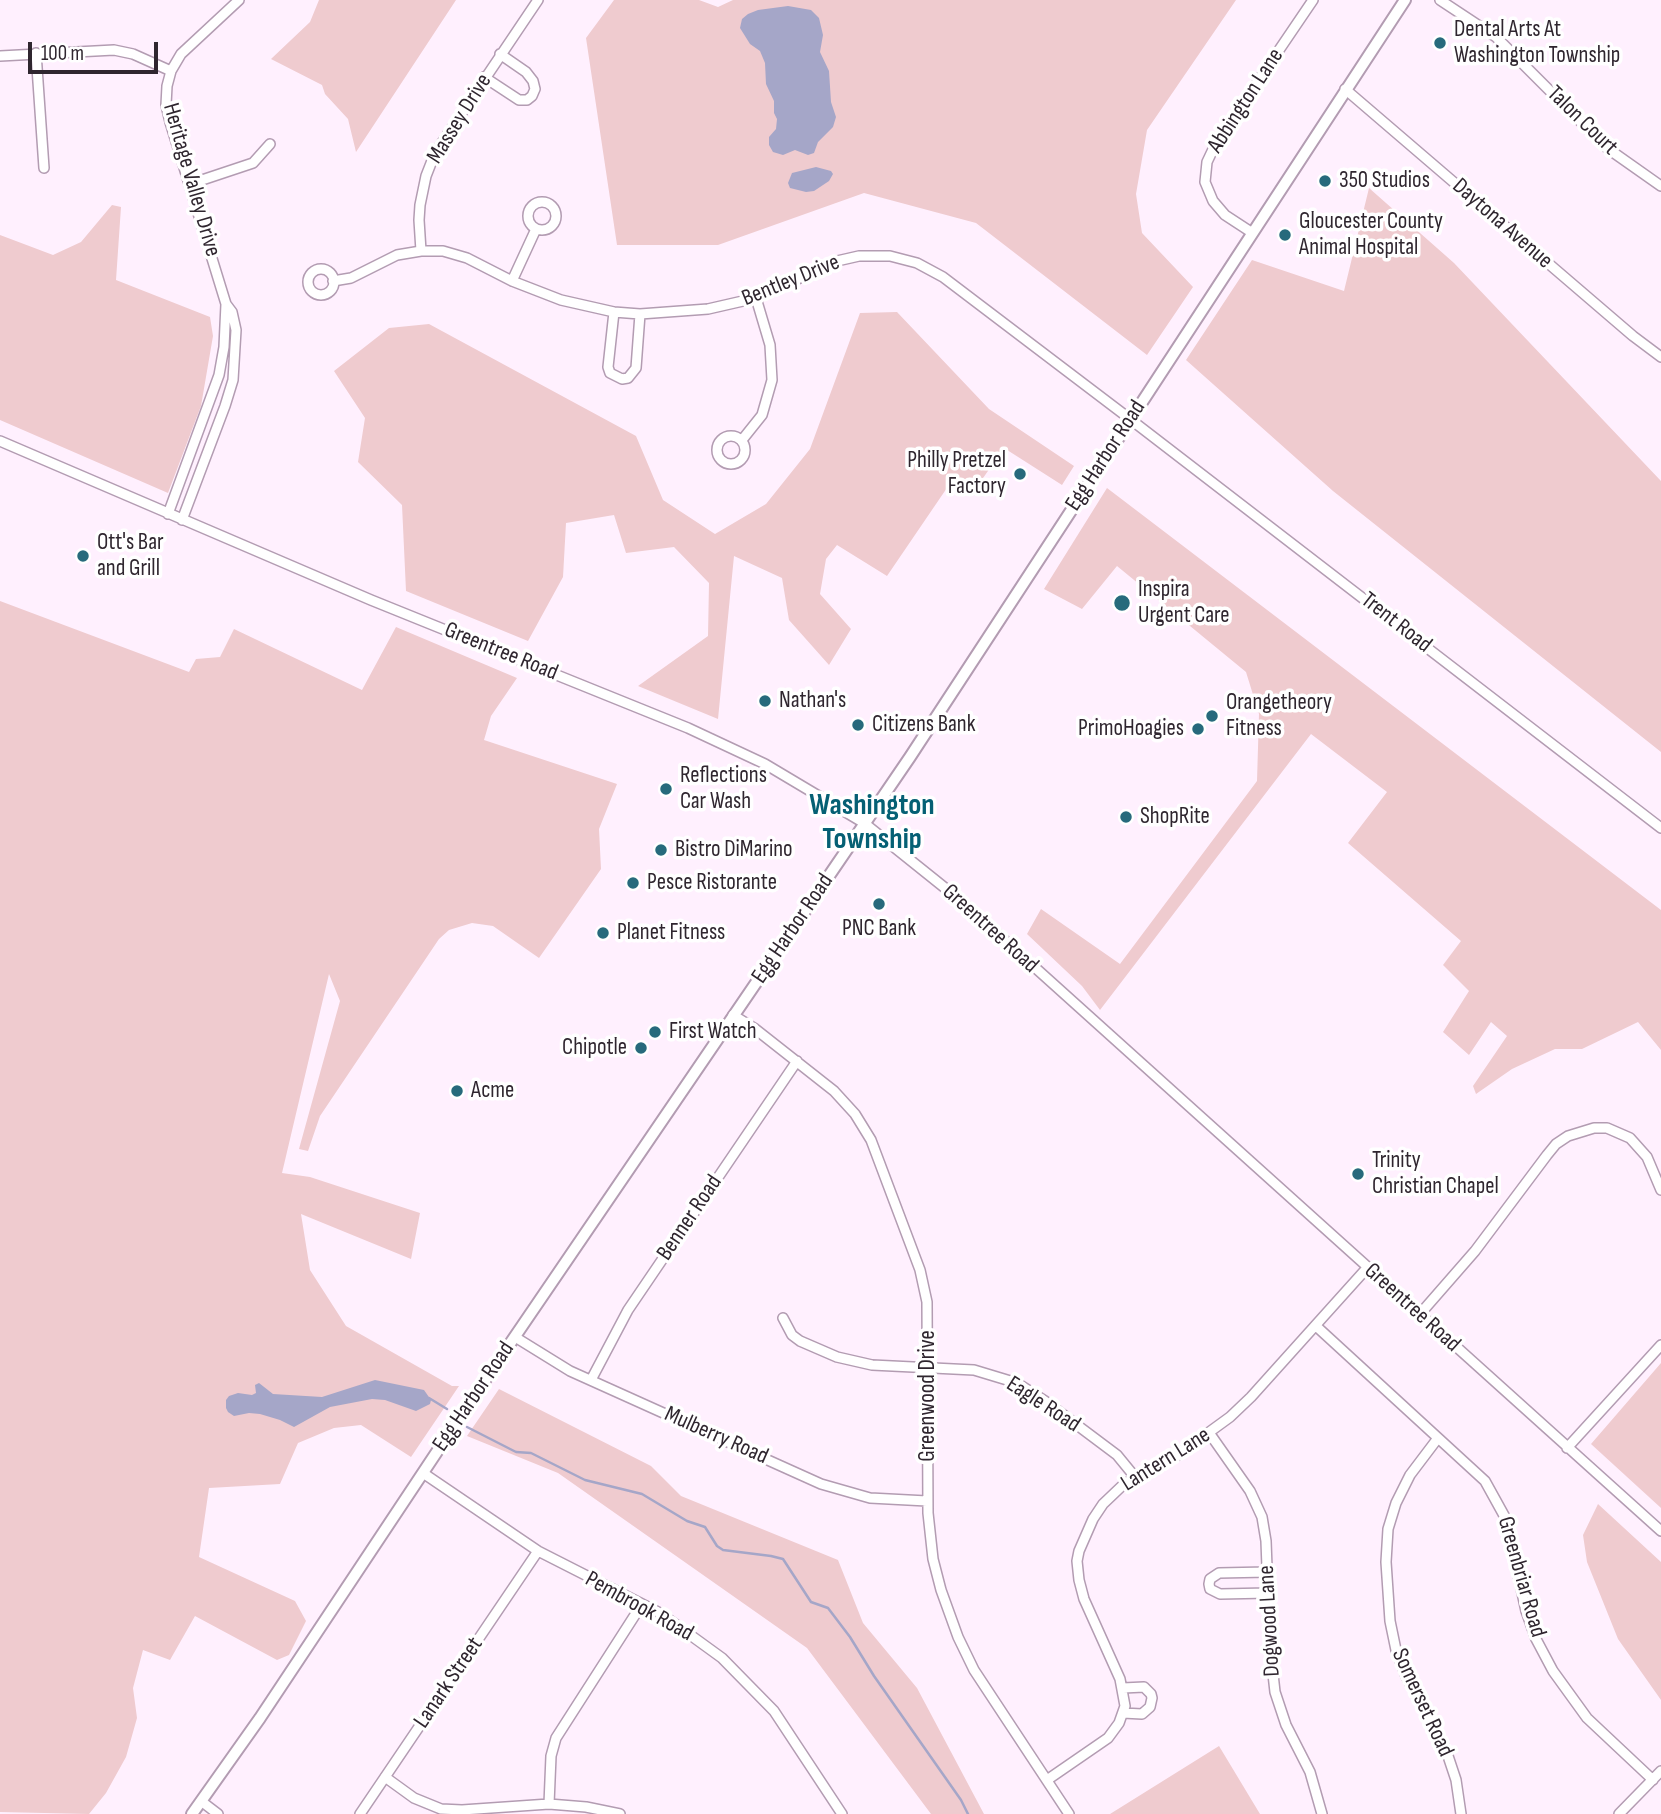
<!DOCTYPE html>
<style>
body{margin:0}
#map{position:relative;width:1661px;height:1814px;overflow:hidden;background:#fff0fe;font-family:"Sofia Sans Condensed",sans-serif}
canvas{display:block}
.scale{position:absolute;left:28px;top:42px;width:130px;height:32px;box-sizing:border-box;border:4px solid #2f262f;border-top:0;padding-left:9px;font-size:21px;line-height:24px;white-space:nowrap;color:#2f262f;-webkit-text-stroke:5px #fff;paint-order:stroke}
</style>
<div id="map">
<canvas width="1661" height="1814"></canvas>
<div class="scale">100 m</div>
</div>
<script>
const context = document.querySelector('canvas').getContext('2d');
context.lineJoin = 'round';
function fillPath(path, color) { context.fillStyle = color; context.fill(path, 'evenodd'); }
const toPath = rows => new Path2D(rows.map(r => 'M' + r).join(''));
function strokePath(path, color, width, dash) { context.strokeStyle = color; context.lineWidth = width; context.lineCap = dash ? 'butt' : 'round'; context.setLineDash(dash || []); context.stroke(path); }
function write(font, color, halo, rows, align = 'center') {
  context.font = font + ' "Sofia Sans Condensed",sans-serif'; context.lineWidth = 7; context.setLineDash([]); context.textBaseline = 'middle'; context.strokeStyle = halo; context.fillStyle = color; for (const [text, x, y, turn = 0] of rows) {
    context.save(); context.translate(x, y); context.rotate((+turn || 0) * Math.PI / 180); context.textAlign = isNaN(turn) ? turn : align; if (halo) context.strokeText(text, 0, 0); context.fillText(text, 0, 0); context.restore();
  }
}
const green = toPath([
 [319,0,456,0,356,152,348,119,325,94,322,85,271,59,310,22],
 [614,0,699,0,718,7,733,0,1236,0,1147,130,1136,194,1142,233,1193,287,1147,355,976,223,864,193,718,245,617,245,586,38],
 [1369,188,1454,263,1661,481,1661,752,1333,491,1186,360,1252,260,1344,291],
 [112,205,121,207,116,280,210,317,213,336,201,406,168,493,0,420,0,235,53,255,81,242],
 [897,312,989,409,1074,466,1062,485,1004,448,974,491,951,482,887,576,837,545,826,559,820,594,851,629,829,665,789,620,782,578,734,556,718,719,638,686,708,636,709,583,674,547,626,553,614,515,566,523,563,577,528,641,406,591,402,505,358,462,365,418,334,371,389,328,429,324,636,436,663,500,715,534,766,504,810,449,860,313],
 [1107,488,1661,910,1661,1050,1638,1022,1582,1049,1555,1049,1512,1069,1476,1094,1473,1086,1507,1036,1491,1022,1469,1055,1443,1032,1469,991,1443,965,1461,941,1348,843,1387,792,1311,734,1100,1010,1082,986,1027,934,1041,909,1120,964,1257,781,1259,714,1246,672,1117,566,1082,609,1044,589],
 [0,601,189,672,196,659,220,657,234,629,362,690,396,627,517,678,491,716,484,740,617,784,599,829,601,869,539,958,493,926,472,923,449,930,439,939,320,1116,308,1151,299,1149,340,1001,329,974,282,1173,310,1177,420,1213,411,1259,301,1214,310,1270,346,1326,452,1386,459,1386,411,1457,361,1425,334,1428,298,1443,280,1484,209,1488,199,1557,295,1601,306,1621,289,1655,277,1660,195,1616,170,1660,143,1650,133,1688,137,1718,126,1757,106,1793,89,1814,0,1812],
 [1661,1363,1661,1508,1591,1444],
 [499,1389,651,1466,681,1496,838,1560,863,1623,917,1688,984,1814,931,1814,807,1648,558,1473,467,1436],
 [1598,1504,1661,1562,1661,1700,1618,1639,1587,1562,1583,1535],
 [1219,1746,1260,1814,1110,1814]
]);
const water = toPath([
 [788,6,811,10,819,18,823,35,820,52,829,71,831,102,836,117,833,127,818,142,814,153,808,155,795,150,783,155,773,152,769,145,769,137,776,129,777,119,774,113,774,101,766,84,765,63,760,51,750,44,740,28,742,19,748,14,758,10],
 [816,167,831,171,833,174,829,181,814,191,806,192,790,188,788,183,792,173],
 [375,1380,424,1390,431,1400,430,1404,416,1411,385,1400,372,1399,330,1407,294,1427,280,1420,260,1414,249,1413,234,1416,228,1412,226,1408,226,1400,229,1396,238,1393,252,1395,256,1393,255,1385,259,1383,273,1394,322,1397]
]);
const stream = toPath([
 [429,1398,447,1409],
 [467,1427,516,1452,531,1453,585,1480,642,1494,687,1521,705,1527,717,1546,723,1550,771,1556,783,1559,811,1602,828,1608,850,1637,874,1676,961,1800,968,1814]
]);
const minor = toPath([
 [1440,0,1496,37,1607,148,1661,186],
 [36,53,44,168],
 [0,56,114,50,133,54,171,71],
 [484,77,519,100,527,100,532,96,535,89,533,81,526,72,500,54],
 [1345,89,1633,336,1661,357],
 [190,184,253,163,270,144],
 '528 216a14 14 0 1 1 28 0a14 14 0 1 1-28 0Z',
 [1251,232,1225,215,1213,201,1205,182,1207,162,1216,143,1313,0],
 [421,251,419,220,420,205,426,176,435,153,538,0],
 '308 282a13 13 0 1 1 26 0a13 13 0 1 1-26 0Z',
 [333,281,351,278,397,255,421,251,443,251,467,258,512,281,561,300,614,312,640,314,708,309,756,298,837,261,859,256,890,256,917,263,943,277,1130,419,1661,828],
 [512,281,536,229],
 [614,312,608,367,610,373,622,379,628,378,636,368,640,314],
 '717 450a14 14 0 1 1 28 0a14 14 0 1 1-28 0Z',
 [742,440,762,415,772,380,770,345,756,298],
 [0,441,371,600,688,728,765,764,864,823,960,900,1661,1531],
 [168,514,219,375,224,347,226,304,170,122,166,105,167,86,171,71,181,54,239,0],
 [182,520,225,406,233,380,236,330,232,312,226,304],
 [733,1015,754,1028,834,1091,855,1114,871,1140,920,1270,927,1302,928,1513,933,1559,941,1590,958,1637,974,1670,1069,1814],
 [1420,1314,1475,1251,1547,1155,1556,1144,1568,1136,1594,1128,1607,1128,1630,1138,1647,1157,1661,1190],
 [783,1318,792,1335,800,1341,837,1357,872,1365,974,1370,1017,1383,1045,1401,1117,1455,1135,1477],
 [1316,1326,1485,1481,1506,1519,1526,1611,1536,1639,1553,1671,1587,1718,1653,1780],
 [515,1337,570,1371,821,1484,870,1498,927,1501],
 [591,1380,628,1310,797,1061],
 [1210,1434,1250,1491,1262,1517,1266,1541,1270,1647,1275,1692,1286,1725,1310,1772,1322,1814],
 [1438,1438,1410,1475,1396,1503,1388,1529,1386,1562,1390,1621,1396,1650,1406,1676,1446,1750,1456,1780,1461,1814],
 [1567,1448,1661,1345],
 [423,1473,538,1551,660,1613,722,1658,774,1711,842,1814],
 [1267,1572,1219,1573,1210,1579,1209,1584,1210,1589,1220,1594,1268,1593],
 [1123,1688,1144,1687,1151,1694,1152,1698,1150,1707,1142,1714,1123,1713],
 [385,1777,414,1798,441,1809,462,1810,549,1804,586,1807,620,1814],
 [1047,1780,1108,1738,1119,1723,1125,1706,1120,1679,1084,1599,1079,1580,1077,1561,1079,1551,1093,1519,1103,1504,1124,1484,1175,1457,1230,1417,1251,1397,1367,1268],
 [201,1801,218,1814],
 [549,1804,551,1756,556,1738,642,1604],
 [360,1814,538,1551],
 [1619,1814,1661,1771]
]);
const major = toPath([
 [192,1814,260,1718,458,1420,910,757,1405,0]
]);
const markers = [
 [1440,43,7,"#276a7c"],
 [1325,181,7,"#276a7c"],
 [1285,235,7,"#276a7c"],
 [1020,474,7,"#276a7c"],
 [83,556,7,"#276a7c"],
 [1122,603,9,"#276a7c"],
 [765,701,7,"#276a7c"],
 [1212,716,7,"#276a7c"],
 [858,725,7,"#276a7c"],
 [1198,729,7,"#276a7c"],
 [666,789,7,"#276a7c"],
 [1126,817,7,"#276a7c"],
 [661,850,7,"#276a7c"],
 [633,883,7,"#276a7c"],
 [879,904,7,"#276a7c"],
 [603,933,7,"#276a7c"],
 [655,1032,7,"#276a7c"],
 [641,1048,7,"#276a7c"],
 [457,1091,7,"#276a7c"],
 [1358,1174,7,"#276a7c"]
];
const poiNames = [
 ["Dental Arts At",1454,30],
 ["Washington Township",1454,56],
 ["350 Studios",1339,181],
 ["Gloucester County",1299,222],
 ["Animal Hospital",1299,248],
 ["Philly Pretzel",1006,461,"right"],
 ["Factory",1006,487,"right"],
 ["Ott's Bar",97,543],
 ["and Grill",97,569],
 ["Inspira",1138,590],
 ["Urgent Care",1138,616],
 ["Nathan's",779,701],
 ["Orangetheory",1226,703],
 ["Fitness",1226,729],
 ["Citizens Bank",872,725],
 ["PrimoHoagies",1184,729,"right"],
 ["Reflections",680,776],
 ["Car Wash",680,802],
 ["ShopRite",1140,817],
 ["Bistro DiMarino",675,850],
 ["Pesce Ristorante",647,883],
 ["PNC Bank",879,929,"center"],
 ["Planet Fitness",617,933],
 ["First Watch",669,1032],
 ["Chipotle",627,1048,"right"],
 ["Acme",471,1091],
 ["Trinity",1372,1161],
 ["Christian Chapel",1372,1187]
];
const streetNames = [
 ["Abbington Lane",1246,101,-57],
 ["Massey Drive",460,119,-58],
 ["Talon Court",1582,121,44],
 ["Heritage Valley Drive",191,180,74],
 ["Daytona Avenue",1502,224,41],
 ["Bentley Drive",791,281,-22],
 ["Egg Harbor Road",1106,456,-57],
 ["Trent Road",1396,623,38],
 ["Greentree Road",501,652,22],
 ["Egg Harbor Road",793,929,-56],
 ["Greentree Road",990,929,42],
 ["Benner Road",690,1218,-56],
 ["Greentree Road",1412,1308,42],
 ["Greenwood Drive",928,1396,-90],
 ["Egg Harbor Road",474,1397,-56],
 ["Eagle Road",1043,1405,33],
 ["Mulberry Road",716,1436,24],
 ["Lantern Lane",1166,1460,-32],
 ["Greenbriar Road",1521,1577,74],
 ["Pembrook Road",639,1607,29],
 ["Dogwood Lane",1270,1621,-93],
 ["Lanark Street",449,1683,-56],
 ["Somerset Road",1422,1703,65]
];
const districtNames = [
 ["Washington",872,806],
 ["Township",872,840]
];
fillPath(green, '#efcbcf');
fillPath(water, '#a5a6c8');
strokePath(stream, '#a5a6c8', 2.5);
strokePath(minor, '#b39cb2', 12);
strokePath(major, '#b39cb2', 14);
strokePath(minor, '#fff', 9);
strokePath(major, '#fff', 10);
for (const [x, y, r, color] of markers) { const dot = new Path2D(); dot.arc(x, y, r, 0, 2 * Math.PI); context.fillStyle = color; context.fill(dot); strokePath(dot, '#fff', 2.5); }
write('23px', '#2f262f', '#fff', poiNames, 'left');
write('23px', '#2f262f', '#fff', streetNames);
write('bold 30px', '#056074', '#fff', districtNames);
</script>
